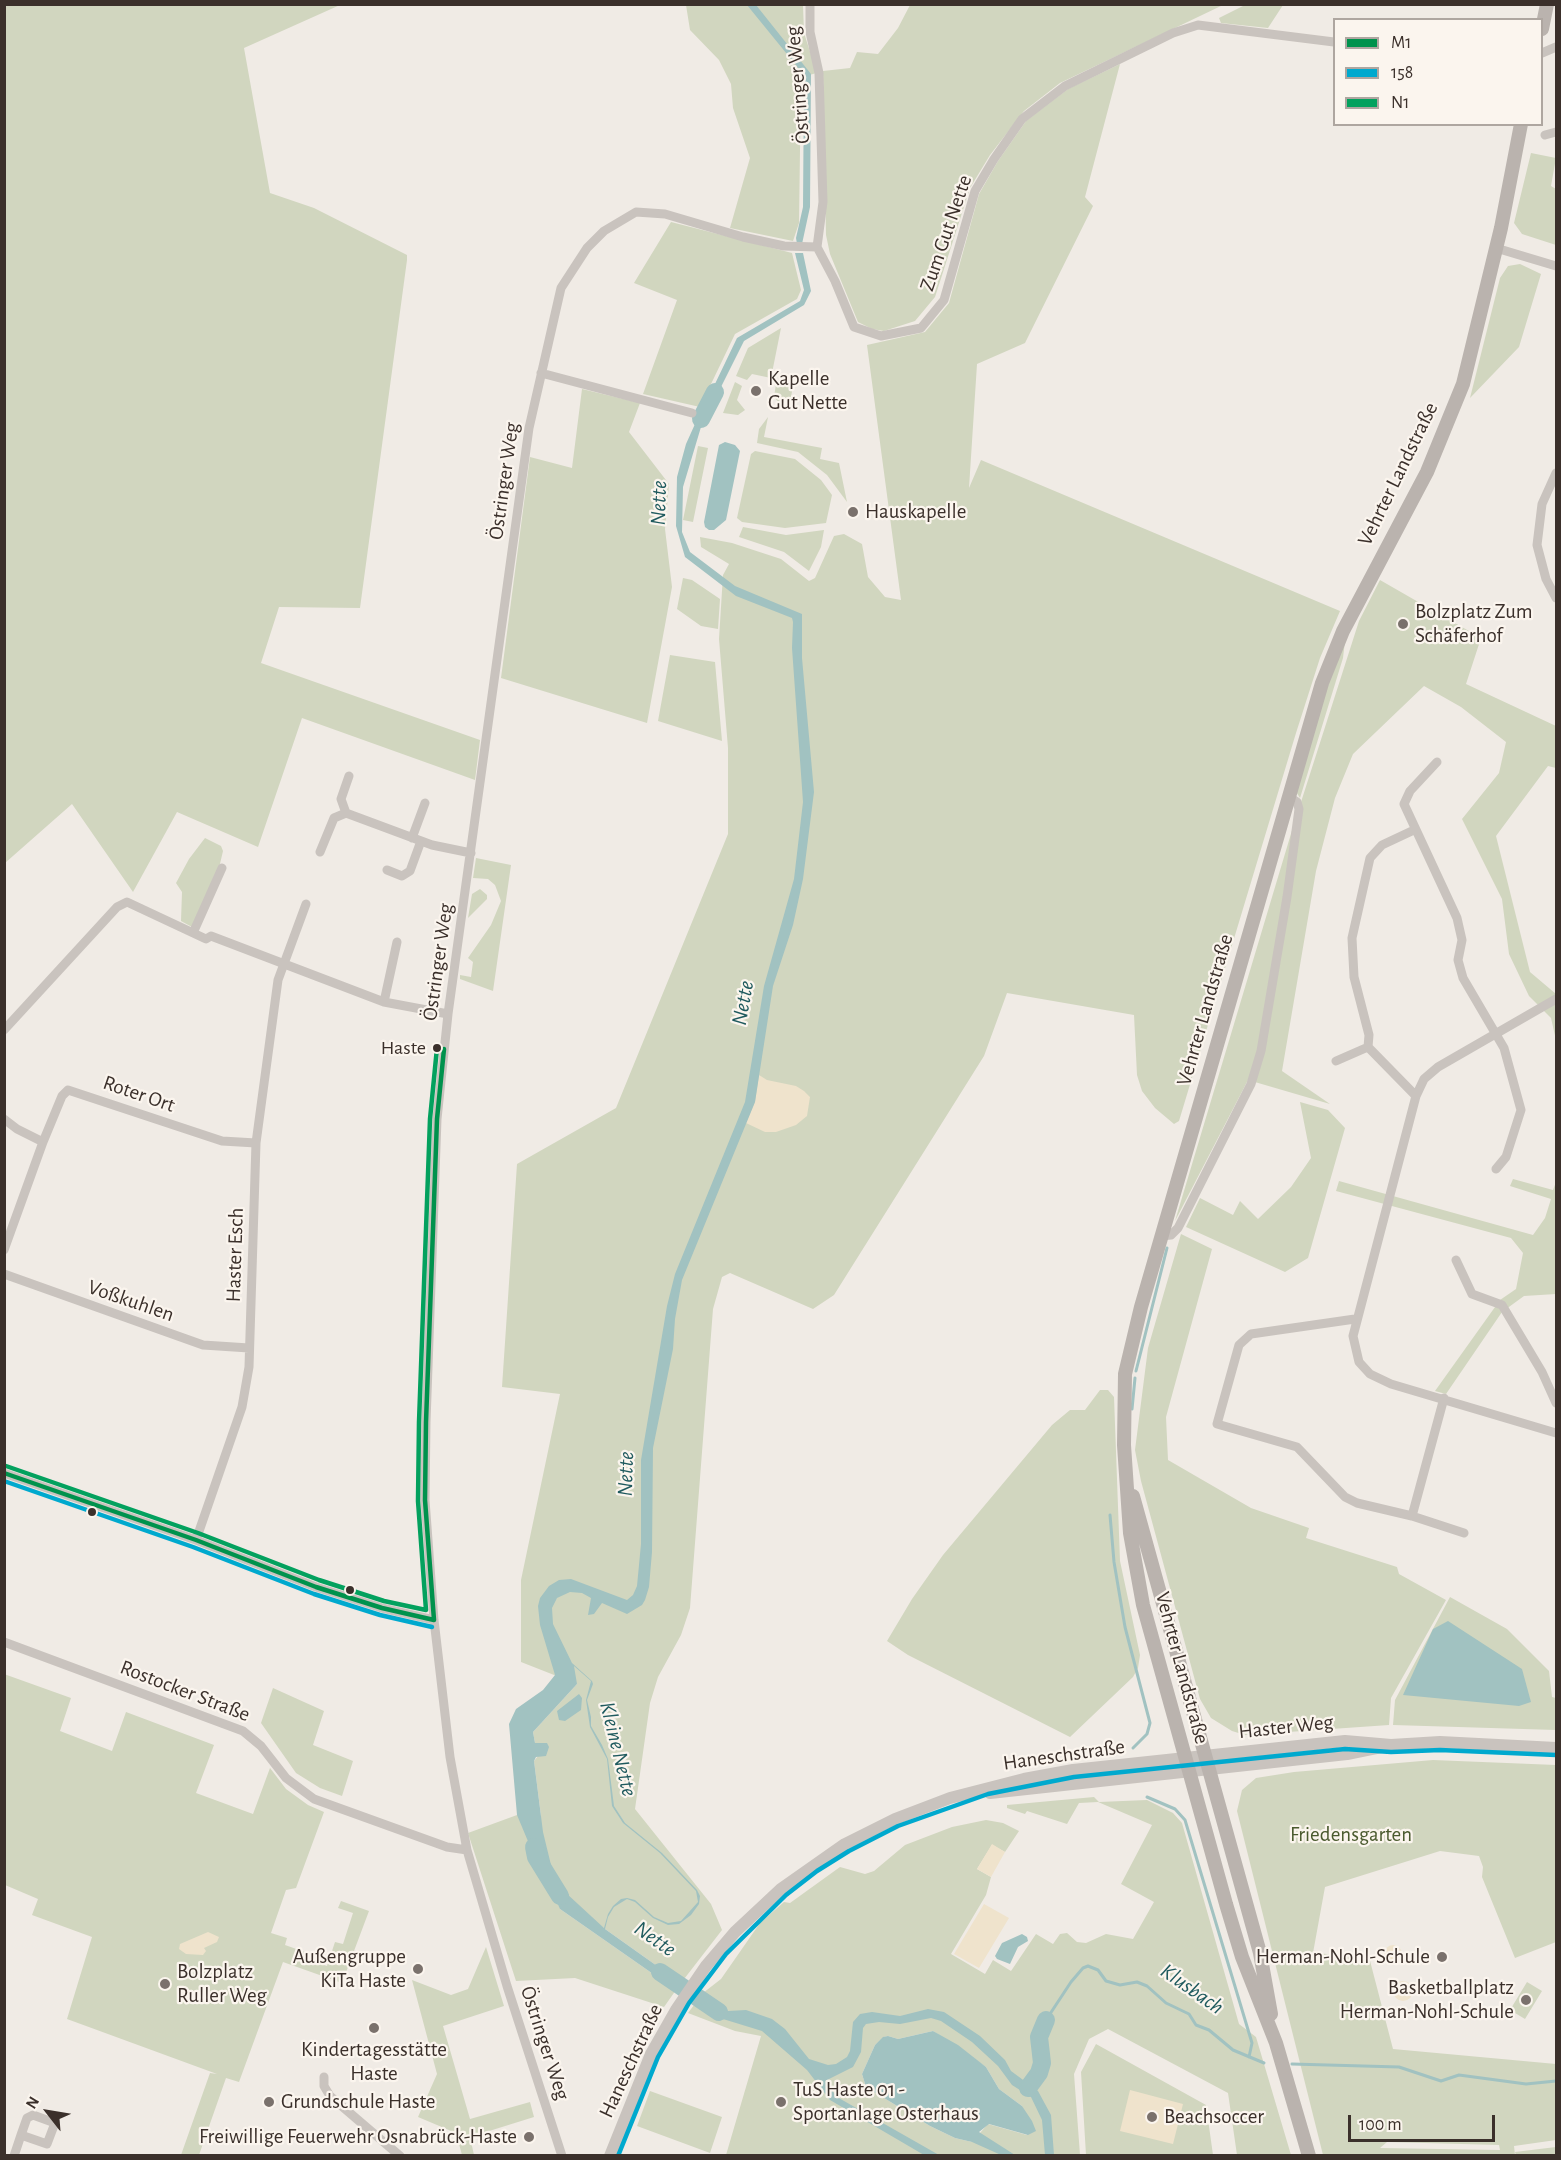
<!DOCTYPE html>
<meta charset="utf-8">
<style>
body{margin:0}
#map{position:relative;width:1561px;height:2160px;overflow:hidden;background:#f0ebe5;font-family:"Alegreya Sans",sans-serif}
canvas{display:block}
.frame{position:absolute;inset:0;border:6px solid #3b302b;pointer-events:none}
.legend{position:absolute;left:1333px;top:18px;width:210px;height:108px;box-sizing:border-box;background:#fbf5ee;border:2px solid #aea6a0;margin:0;padding:8px 10px;list-style:none;font-size:18px;color:#3b302b}
.legend li{display:flex;align-items:center;gap:12px;height:30px}
.legend b{width:30px;border:2px solid #aea6a0}
.north{position:absolute;left:18px;top:2082px;width:60px;height:60px;-webkit-text-stroke:4px #fbf5ee;paint-order:stroke;rotate:301deg;font-size:16px;font-weight:700;line-height:24px;text-align:center;color:#3b302b}
.north::after{content:'';display:block;margin:auto;width:21px;height:27px;background:#3b302b;clip-path:polygon(50% 0,100% 100%,50% 72%,0 100%)}
.scale{position:absolute;left:1348px;top:2115px;width:147px;height:27px;box-sizing:border-box;border:3px solid #3b302b;border-top:0;padding-left:8px;font-size:18px;line-height:21px;white-space:nowrap;color:#3b302b;-webkit-text-stroke:4px #fbf5ee;paint-order:stroke}
</style>
<div id="map">
<canvas width="1561" height="2160"></canvas>
<div class="frame"></div>
<ul class="legend">
<li><b style="height:8px;background:#00924d"></b>M1</li>
<li><b style="height:8px;background:#00a9ce"></b>158</li>
<li><b style="height:8px;background:#03a15e"></b>N1</li>
</ul>
<div class="north">N</div>
<div class="scale">100 m</div>
</div>
<script>
const context = document.querySelector('canvas').getContext('2d');
context.lineJoin = 'round';
function fillPath(path, color) { context.fillStyle = color; context.fill(path, 'evenodd'); }
const toPath = rows => new Path2D(rows.map(r => 'M' + r).join(''));
function strokePath(path, color, width, dash) { context.strokeStyle = color; context.lineWidth = width; context.lineCap = dash ? 'butt' : 'round'; context.setLineDash(dash || []); context.stroke(path); }
function write(font, color, halo, rows, align = 'center') {
  context.font = font + ' "Alegreya Sans",sans-serif'; context.lineWidth = 4.5; context.setLineDash([]); context.textBaseline = 'middle'; context.strokeStyle = halo; context.fillStyle = color; for (const [text, x, y, turn = 0] of rows) {
    context.save(); context.translate(x, y); context.rotate((+turn || 0) * Math.PI / 180); context.textAlign = isNaN(turn) ? turn : align; if (halo) context.strokeText(text, 0, 0); context.fillText(text, 0, 0); context.restore();
  }
}
const green = toPath([
 [5,4,340,5,244,48,270,193,314,208,407,255,407,260,360,608,279,607,261,663,480,740,475,780,302,718,258,847,177,812,133,892,72,804,5,863],
 [686,5,803,5,804,33,817,73,801,77,799,223,793,241,730,228,750,158,733,108,731,84,719,60,690,30],
 [910,5,1223,5,1060,83,1024,111,990,155,970,188,935,297,915,321,884,331,872,329,858,322,830,254,826,235,823,71,850,68,857,52,878,54,898,28],
 [1245,5,1245,4,1283,5,1268,28,1221,23,1219,18],
 [1120,64,1085,197,1093,206,1025,343,977,364,969,488,981,460,1340,611,1320,658,1296,733,1179,1121,1174,1124,1155,1108,1142,1091,1137,1075,1134,1015,1007,993,984,1056,834,1295,813,1309,730,1273,722,1277,713,1309,690,1608,681,1635,658,1677,650,1703,635,1809,711,1904,722,1930,681,1983,598,1924,571,1899,560,1909,676,1990,664,2007,575,1978,516,1981,468,1833,517,1815,541,1816,534,1761,538,1756,541,1743,535,1743,533,1732,577,1684,521,1662,521,1580,560,1394,502,1387,517,1164,616,1108,728,834,728,748,719,639,723,575,729,564,701,547,700,537,732,543,781,559,809,581,815,578,834,536,844,534,862,544,868,577,885,597,901,600,867,345,925,332,949,303,979,194,998,161,1026,121,1068,89],
 [1531,153,1556,158,1551,186,1556,189,1556,245,1522,234,1514,223],
 [671,222,792,253,801,290,797,299,735,334,700,407,643,394,677,300,634,283],
 [1520,264,1541,274,1519,347,1470,398,1500,278,1508,266],
 [781,328,771,378,752,374,747,380,736,376,748,348],
 [735,382,742,386,737,400,745,410,738,415,723,413],
 [776,384,793,387,789,406,781,405,774,397],
 [582,389,640,403,629,432,669,484,665,529,672,587,647,723,501,678,530,457,572,468],
 [768,417,764,437,822,448,820,459,839,463,847,502,827,475,798,452,757,443,759,429],
 [698,446,708,448,693,522,683,520],
 [755,451,795,459,821,480,832,495,826,523,785,528,742,522,737,518,751,454],
 [743,527,786,535,824,530,821,547,809,571,784,552,739,537],
 [683,578,692,580,720,599,718,629,701,626,677,609],
 [1380,580,1481,638,1466,684,1556,726,1556,768,1548,766,1496,836,1530,972,1556,994,1556,1040,1551,1018,1529,996,1509,954,1502,899,1462,819,1499,773,1506,742,1461,707,1424,686,1353,754,1335,798,1316,871,1282,1071,1330,1104,1248,1080,1175,1221,1293,827,1359,621],
 [1345,641,1343,658,1300,798,1295,790,1328,685],
 [670,655,715,662,722,741,658,721],
 [205,838,221,846,223,851,219,868,192,927,181,921,182,892,176,883,189,859],
 [476,858,511,865,493,991,460,979,460,975,471,977,473,962,468,958,491,925,501,901,495,885,488,879,473,878],
 [480,889,487,895,487,899,468,918,472,894],
 [1300,1102,1328,1110,1345,1128,1308,1258,1285,1272,1186,1227,1200,1198,1233,1215,1240,1201,1258,1219,1291,1187,1311,1158],
 [1513,1179,1553,1190,1556,1182,1556,1294,1524,1296,1502,1312,1446,1394,1435,1391,1500,1300,1516,1289,1523,1253,1511,1238,1336,1191,1339,1181,1533,1235,1545,1218,1551,1199,1510,1186],
 [1181,1234,1212,1249,1166,1417,1168,1460,1251,1508,1309,1528,1306,1538,1397,1567,1399,1574,1446,1600,1391,1698,1389,1725,1245,1735,1232,1731,1211,1718,1200,1699,1141,1481,1135,1450,1148,1348],
 [1100,1390,1108,1390,1114,1397,1120,1561,1140,1655,1138,1668,1133,1677,1070,1737,908,1655,887,1641,912,1599,943,1555,1052,1425,1070,1410,1085,1410],
 [1450,1597,1507,1629,1549,1671,1552,1697,1556,1698,1556,1730,1393,1725,1395,1700],
 [4,1674,71,1698,60,1731,112,1751,126,1712,214,1745,196,1793,253,1814,270,1768,286,1789,308,1805,324,1812,296,1888,286,1890,271,1933,287,1938,285,1945,305,1952,303,1958,327,1966,335,1942,343,1944,353,1913,338,1908,341,1901,369,1911,342,1983,283,1962,239,2082,226,2078,199,2155,181,2155,210,2073,217,2074,67,2019,92,1937,32,1915,38,1899,5,1885],
 [273,1688,324,1711,313,1745,353,1761,342,1796,320,1788,296,1773,261,1723],
 [1433,1760,1556,1765,1556,1942,1515,1958,1482,1877,1483,1867,1479,1856,1440,1851,1325,1887,1313,1953,1369,1957,1393,2049,1556,2064,1556,2140,1514,2146,1515,2155,1323,2155,1237,1811,1242,1790,1256,1778,1294,1772],
 [1387,2142,1499,2145,1500,2150,1380,2148],
 [1094,1797,1099,1802,1147,1800,1173,1813,1182,1823,1239,2024,1256,2037,1291,2155,1237,2155,1228,2093,1108,2029,1089,2039,1074,2074,1080,2155,726,2155,761,2036,735,2031,688,2013,703,1993,721,1979,760,1923,784,1902,790,1903,840,1867,865,1874,874,1871,905,1845,952,1827,986,1820,1003,1823,1019,1831,1005,1852,992,1845,977,1869,991,1877,986,1895,951,1954,985,1974,993,1960,1011,1971,1036,1934,1053,1944,1060,1934,1067,1933,1077,1942,1086,1943,1106,1934,1133,1939,1154,1902,1121,1884,1152,1825,1098,1802,1079,1803,1067,1824,1027,1811,1025,1814,1007,1808,1007,1805],
 [933,2031,986,2067,999,2089,1022,2106,1027,2135,988,2124,972,2142,955,2138,930,2126,866,2087,862,2074,875,2045,884,2037,888,2036,898,2039],
 [486,1947,504,2006,443,2026,470,2119,530,2102,534,2117,470,2137,474,2155,462,2155,456,2133,418,2117,437,2074,412,1980,451,1995,468,1989],
 [1527,1982,1542,1991,1525,2019,1510,2010],
 [1096,2044,1206,2105,1213,2155,1086,2155,1081,2072],
 [650,2091,722,2117,710,2153,637,2126],
 [1556,2147,1556,2155,1516,2155,1515,2152]
]);
const sand = toPath([
 [759,1075,767,1080,796,1086,804,1091,810,1097,807,1116,796,1125,776,1132,765,1132,746,1123,755,1102],
 [992,1844,1005,1852,991,1877,977,1869],
 [984,1904,1009,1918,979,1968,954,1954],
 [208,1932,219,1937,217,1942,204,1948,206,1951,203,1955,186,1954,179,1949,180,1944],
 '1384 1954a9 9 0 1 1 18 0a9 9 0 1 1-18 0Z',
 '1393 1991a10 10 0 1 1 20 0a10 10 0 1 1-20 0Z',
 [1130,2090,1183,2104,1173,2144,1120,2131]
]);
const water = toPath([
 [747,5,756,5,811,74,810,207,802,244,797,244,796,238,803,207,804,75],
 [795,253,803,253,811,291,804,305,744,341,708,413,702,411,737,338,800,301,804,290],
 [695,424,701,427,683,487,682,532,690,552,735,586,802,614,802,658,814,792,803,879,793,925,773,986,755,1102,682,1280,675,1319,673,1349,653,1448,652,1552,649,1587,645,1600,642,1605,627,1614,602,1603,594,1614,588,1615,591,1598,582,1593,570,1592,557,1598,552,1608,553,1624,572,1663,592,1681,593,1684,587,1700,591,1717,591,1726,602,1745,608,1759,614,1806,625,1823,662,1853,697,1890,700,1896,699,1904,691,1915,679,1924,668,1925,653,1918,635,1902,627,1899,614,1907,608,1917,605,1929,681,1983,676,1990,560,1909,546,1877,555,1873,566,1893,604,1928,608,1914,613,1906,621,1899,627,1898,635,1900,654,1917,668,1923,681,1921,698,1902,696,1891,660,1853,623,1823,612,1806,607,1759,590,1727,586,1700,591,1681,574,1666,577,1684,533,1732,535,1743,547,1743,549,1747,546,1756,536,1757,534,1761,543,1832,551,1865,540,1870,517,1815,509,1724,516,1709,543,1690,555,1675,540,1625,538,1606,540,1598,549,1586,559,1580,571,1579,627,1600,633,1595,637,1586,641,1544,641,1460,667,1306,675,1274,745,1102,764,986,794,879,803,802,792,648,793,622,792,618,736,596,685,557,676,526,677,477,686,444],
 [725,442,735,445,740,451,726,520,714,530,709,530,705,527,704,522,719,445],
 [1448,1621,1522,1669,1531,1702,1519,1706,1403,1695,1433,1629],
 [579,1694,582,1698,581,1710,565,1721,559,1720,557,1711],
 [1022,1934,1027,1937,1028,1941,1018,1947,1010,1964,997,1959,995,1956,1002,1943],
 [701,1995,728,2011,746,2010,772,2019,785,2029,809,2059,828,2065,836,2064,847,2057,850,2051,853,2022,860,2014,872,2012,900,2016,928,2009,944,2012,980,2036,1005,2060,1011,2071,1038,2091,1051,2115,1054,2155,1045,2155,1042,2120,1031,2097,1012,2085,998,2066,972,2042,941,2021,931,2018,900,2024,879,2022,866,2024,863,2028,861,2052,853,2067,825,2081,837,2097,939,2155,924,2155,830,2100,807,2070,762,2031,723,2019,695,2003],
 [933,2031,958,2045,986,2067,999,2089,1022,2106,1032,2121,1036,2131,1028,2135,989,2124,979,2132,1015,2155,1001,2155,972,2142,955,2138,930,2126,866,2087,862,2074,875,2045,883,2037,888,2036,898,2039]
]);
const stream = toPath([
 [1136,1371,1167,1248],
 [1132,1409,1135,1378],
 [1110,1515,1114,1562,1125,1627,1150,1723,1147,1734,1133,1748],
 [1147,1797,1175,1809,1185,1820,1252,2043,1249,2057],
 [1046,2020,1071,1982,1083,1968,1088,1966,1098,1970,1106,1981,1120,1985,1137,1982,1147,1986,1166,2003,1189,2014,1196,2025,1209,2030,1233,2050,1264,2063],
 [1292,2064,1399,2067,1441,2081,1459,2075,1526,2084,1556,2081]
]);
const river = toPath([
 [701,419,715,392],
 [534,1847,536,1857,560,1896],
 [660,1972,719,2012],
 [1028,2088,1039,2073,1042,2063,1039,2037,1046,2020]
]);
const minor = toPath([
 [810,4,810,32,819,73,823,202,817,247],
 [1542,53,1556,47],
 [1545,135,1556,132],
 [817,247,835,281,854,327,881,336,921,328,944,300,975,191,994,159,1022,119,1065,86,1173,33,1198,25,1334,42],
 [1496,248,1556,266],
 [541,373,692,413],
 [1556,473,1542,504,1537,545,1546,579,1556,598],
 [1437,762,1410,791,1404,804,1457,918,1462,940,1458,960,1463,978,1504,1048,1521,1110,1506,1157,1496,1169],
 [346,813,341,799,349,776],
 [1414,830,1382,845,1370,858,1352,938,1354,977,1369,1035,1368,1047,1416,1096],
 [412,838,425,803],
 [320,852,334,818,346,813,432,845,471,853],
 [387,870,402,876,410,871,421,841],
 [193,933,222,868],
 [1556,999,1438,1067,1424,1079,1416,1096,1353,1336,1359,1362,1370,1374,1391,1384,1556,1433],
 [384,1002,397,942],
 [4,1030,117,907,127,902,206,939,211,936,384,1002,448,1014],
 [1336,1061,1368,1047],
 [4,1119,17,1129,43,1142],
 [1161,1236,1171,1235,1178,1228,1251,1084,1261,1051,1287,897,1299,809,1297,802,1288,796],
 [4,1250,43,1142,62,1096,68,1090,222,1141,256,1143],
 [1456,1260,1472,1294,1502,1305,1542,1372,1556,1403],
 [4,1274,203,1345,249,1348],
 [1355,1319,1251,1334,1239,1345,1217,1424,1297,1447,1345,1497,1357,1503,1412,1516,1464,1533],
 [4,1473,196,1540,316,1587,382,1608,434,1620],
 [1412,1516,1444,1398],
 [196,1540,242,1407,249,1367,256,1143,278,980,306,904],
 [4,1642,243,1731,261,1746,286,1778,314,1799,447,1847,467,1850],
 [324,2077,324,2086,330,2096,400,2156],
 [14,2156,21,2135,27,2118,33,2115,55,2123,47,2144,21,2135],
 [562,2156,507,1986,467,1850,450,1757,434,1620,425,1500,426,1422,437,1119,448,1014,529,428,561,288,587,248,604,231,636,212,665,214,743,237,784,246,817,247]
]);
const tertiary = toPath([
 [990,1793,1347,1754,1391,1745,1440,1742,1556,1748],
 [610,2156,651,2054,676,2010,706,1966,735,1932,781,1889,845,1844,895,1819,950,1798,1024,1779,1073,1770,1345,1741,1391,1745]
]);
const secondary = toPath([
 [1542,29,1547,4],
 [1133,1496,1260,1953,1271,2014],
 [1309,2156,1276,2043,1242,1957,1226,1904,1143,1605,1130,1533,1124,1445,1125,1374,1141,1307,1322,683,1343,631,1427,472,1463,384,1501,228,1521,124]
]);
const bus1 = toPath([
 [4,1473,196,1540,316,1587,382,1608,434,1620],
 [434,1620,425,1500,426,1422,437,1119,444,1049]
]);
const bus2 = toPath([
 [4,1481,193,1547,314,1594,380,1615,432,1627],
 [618,2156,658,2057,689,2003,726,1954,786,1895,817,1871,849,1851,898,1826,988,1794,1074,1777,1345,1749,1391,1752,1440,1750,1556,1755]
]);
const bus3 = toPath([
 [6,1466,198,1533,319,1580,384,1601,426,1610,418,1501,419,1422,430,1119,437,1048]
]);
const markers = [
 [756,391,6,"#7a716c"],
 [853,512,6,"#7a716c"],
 [1403,624,6,"#7a716c"],
 [437,1048,5,"#3b302b"],
 [92,1512,5,"#3b302b"],
 [350,1590,5,"#3b302b"],
 [1442,1957,6,"#7a716c"],
 [418,1969,6,"#7a716c"],
 [165,1984,6,"#7a716c"],
 [1526,2000,6,"#7a716c"],
 [374,2028,6,"#7a716c"],
 [269,2102,6,"#7a716c"],
 [781,2102,6,"#7a716c"],
 [1152,2117,6,"#7a716c"],
 [529,2137,6,"#7a716c"]
];
const busNames = [
 ["Haste",426,1048]
];
const streetNames = [
 ["Östringer Weg",798,85,-95],
 ["Zum Gut Nette",946,233,-71],
 ["Vehrter Landstraße",1398,474,-64],
 ["Östringer Weg",504,481,-82],
 ["Östringer Weg",438,962,-82],
 ["Vehrter Landstraße",1205,1010,-74],
 ["Roter Ort",139,1094,19],
 ["Haster Esch",235,1255,-88],
 ["Voßkuhlen",131,1301,19],
 ["Vehrter Landstraße",1182,1668,75],
 ["Rostocker Straße",185,1691,21],
 ["Haster Weg",1286,1727,-6],
 ["Haneschstraße",1064,1755,-8],
 ["Östringer Weg",545,2043,72],
 ["Haneschstraße",631,2061,-65]
];
const poiNames = [
 ["Kapelle",768,379],
 ["Gut Nette",768,403],
 ["Hauskapelle",865,512],
 ["Bolzplatz Zum",1415,612],
 ["Schäferhof",1415,636],
 ["Außengruppe",406,1957,"right"],
 ["KiTa Haste",406,1981,"right"],
 ["Herman-Nohl-Schule",1430,1957,"right"],
 ["Bolzplatz",177,1972],
 ["Ruller Weg",177,1996],
 ["Basketballplatz",1514,1988,"right"],
 ["Herman-Nohl-Schule",1514,2012,"right"],
 ["Kindertagesstätte",374,2050,"center"],
 ["Haste",374,2074,"center"],
 ["TuS Haste 01 -",793,2090],
 ["Sportanlage Osterhaus",793,2114],
 ["Grundschule Haste",281,2102],
 ["Beachsoccer",1164,2117],
 ["Freiwillige Feuerwehr Osnabrück-Haste",517,2137,"right"]
];
const parkNames = [
 ["Friedensgarten",1351,1835]
];
const waterNames = [
 ["Nette",659,503,-88],
 ["Nette",743,1003,-80],
 ["Nette",626,1474,-88],
 ["Kleine Nette",618,1749,76],
 ["Nette",655,1939,35],
 ["Klusbach",1192,1989,35]
];
fillPath(green, '#d1d6bf');
fillPath(sand, '#efe3cc');
fillPath(water, '#a1c2c1');
strokePath(stream, '#a1c2c1', 3);
strokePath(river, '#a1c2c1', 18);
strokePath(minor, '#c9c3be', 9);
strokePath(tertiary, '#c9c3be', 12);
strokePath(secondary, '#bab3ae', 14);
strokePath(bus1, '#00924d', 4.5);
strokePath(bus2, '#00a9ce', 4.5);
strokePath(bus3, '#03a15e', 4.5);
for (const [x, y, r, color] of markers) { const dot = new Path2D(); dot.arc(x, y, r, 0, 2 * Math.PI); context.fillStyle = color; context.fill(dot); strokePath(dot, '#fbf5ee', 2); }
write('20px', '#3b302b', '#fbf5ee', busNames, 'right');
write('21px', '#3b302b', '#fbf5ee', streetNames);
write('21px', '#3b302b', '#fbf5ee', poiNames, 'left');
write('21px', '#4a5a2e', '#fbf5ee', parkNames);
write('italic 22px', '#1f5a5e', '#fbf5ee', waterNames);
</script>
